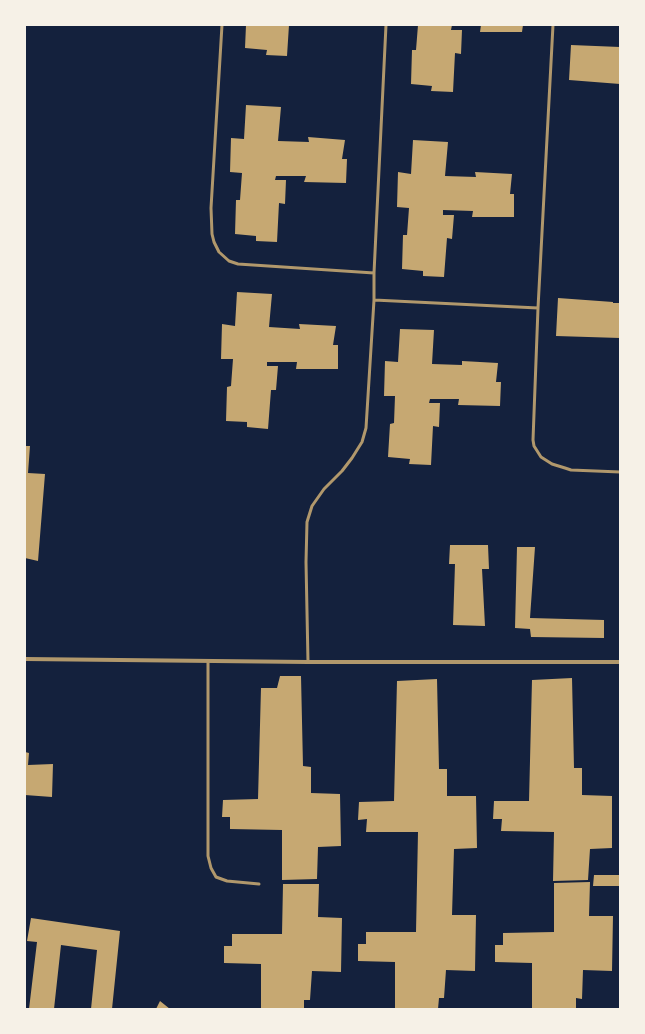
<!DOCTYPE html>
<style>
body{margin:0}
#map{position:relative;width:645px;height:1034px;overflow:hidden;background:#14213d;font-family:Figtree,sans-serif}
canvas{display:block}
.frame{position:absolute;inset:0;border:26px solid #f6f1e7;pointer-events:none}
</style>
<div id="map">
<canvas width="645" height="1034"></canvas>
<div class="frame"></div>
</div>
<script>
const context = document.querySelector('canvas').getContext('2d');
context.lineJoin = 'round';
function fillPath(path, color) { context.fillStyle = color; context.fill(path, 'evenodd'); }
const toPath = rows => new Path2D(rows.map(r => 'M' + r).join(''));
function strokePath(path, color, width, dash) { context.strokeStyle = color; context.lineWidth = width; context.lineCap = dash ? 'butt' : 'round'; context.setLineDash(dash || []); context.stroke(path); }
const building = toPath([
 [246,25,289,25,287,56,266,55,267,50,245,48],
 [418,25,452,25,451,30,462,30,461,54,455,53,453,92,431,91,432,86,411,84,412,50,416,50],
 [481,25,523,25,522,32,480,32],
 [571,45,620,47,620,84,569,80],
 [246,105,281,107,278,141,309,142,308,137,345,140,342,159,347,159,346,183,304,182,306,176,276,176,275,180,286,180,285,204,279,203,277,242,256,241,256,236,235,234,236,200,240,200,242,173,230,172,231,138,244,139],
 [413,140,448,142,445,176,476,177,475,172,512,174,510,194,514,194,514,217,472,217,473,211,443,210,443,215,454,215,452,239,447,238,444,277,423,276,423,271,402,269,403,235,407,235,409,208,397,207,398,172,411,174],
 [237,292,272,294,269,327,300,329,299,324,336,326,333,345,338,345,338,369,296,369,297,362,267,362,267,366,278,366,276,390,271,390,268,429,247,427,247,422,226,421,227,387,231,386,233,359,221,359,222,324,235,326],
 [558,298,613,302,613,303,620,303,620,338,556,336],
 [400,329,434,330,432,364,462,365,462,361,498,363,496,382,501,382,500,406,458,405,459,399,430,399,429,403,440,403,439,427,433,426,431,465,409,464,410,459,388,457,390,424,394,423,395,396,384,396,385,361,398,362],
 [25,446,30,446,28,473,45,474,38,561,25,558],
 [450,545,488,545,489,569,482,569,485,626,453,625,455,564,449,564],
 [517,547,535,547,530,618,604,620,604,638,531,637,530,629,515,628],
 [280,676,301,676,303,766,311,767,311,793,340,794,341,846,318,847,317,879,282,880,282,830,230,829,230,817,222,817,223,800,258,799,261,688,277,688],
 [572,678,574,768,582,768,582,795,612,796,612,848,590,849,588,880,553,881,554,832,501,831,502,819,493,819,494,801,529,801,532,680],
 [437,679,439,769,447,769,447,796,476,796,477,848,454,849,452,915,476,915,475,971,446,970,444,998,439,998,438,1009,395,1009,395,962,358,961,358,944,366,944,366,932,416,932,418,832,366,832,367,819,358,820,359,802,394,801,397,681],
 [25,752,29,753,28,765,53,764,52,797,25,795],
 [594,875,620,875,620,886,593,886],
 [590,882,589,916,613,916,612,971,583,970,582,999,576,998,576,1009,532,1009,532,963,495,962,495,945,503,945,503,933,554,932,554,883],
 [283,884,319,884,318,917,342,918,341,972,312,971,310,1000,304,1000,304,1009,261,1009,261,964,224,963,224,946,232,946,232,934,282,934],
 [31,918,120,931,112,1009,91,1009,97,950,61,945,54,1009,29,1009,37,942,27,941],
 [160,1001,170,1009,156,1009]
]);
const service = toPath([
 [222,25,211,208,212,234,214,242,219,252,229,261,238,264,374,273],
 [553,25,538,308,533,440,534,446,541,457,552,464,565,468,571,470,620,472],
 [374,300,538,308],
 [208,661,208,856,211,868,216,877,227,881,259,884],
 [308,662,306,562,307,522,312,506,324,489,342,471,352,458,362,442,366,428,374,300,374,273,386,25]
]);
const minor = toPath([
 [25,659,308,662,620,662]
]);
fillPath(building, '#c6a872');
strokePath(service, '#b1986c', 3);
strokePath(minor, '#b1986c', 4);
</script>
